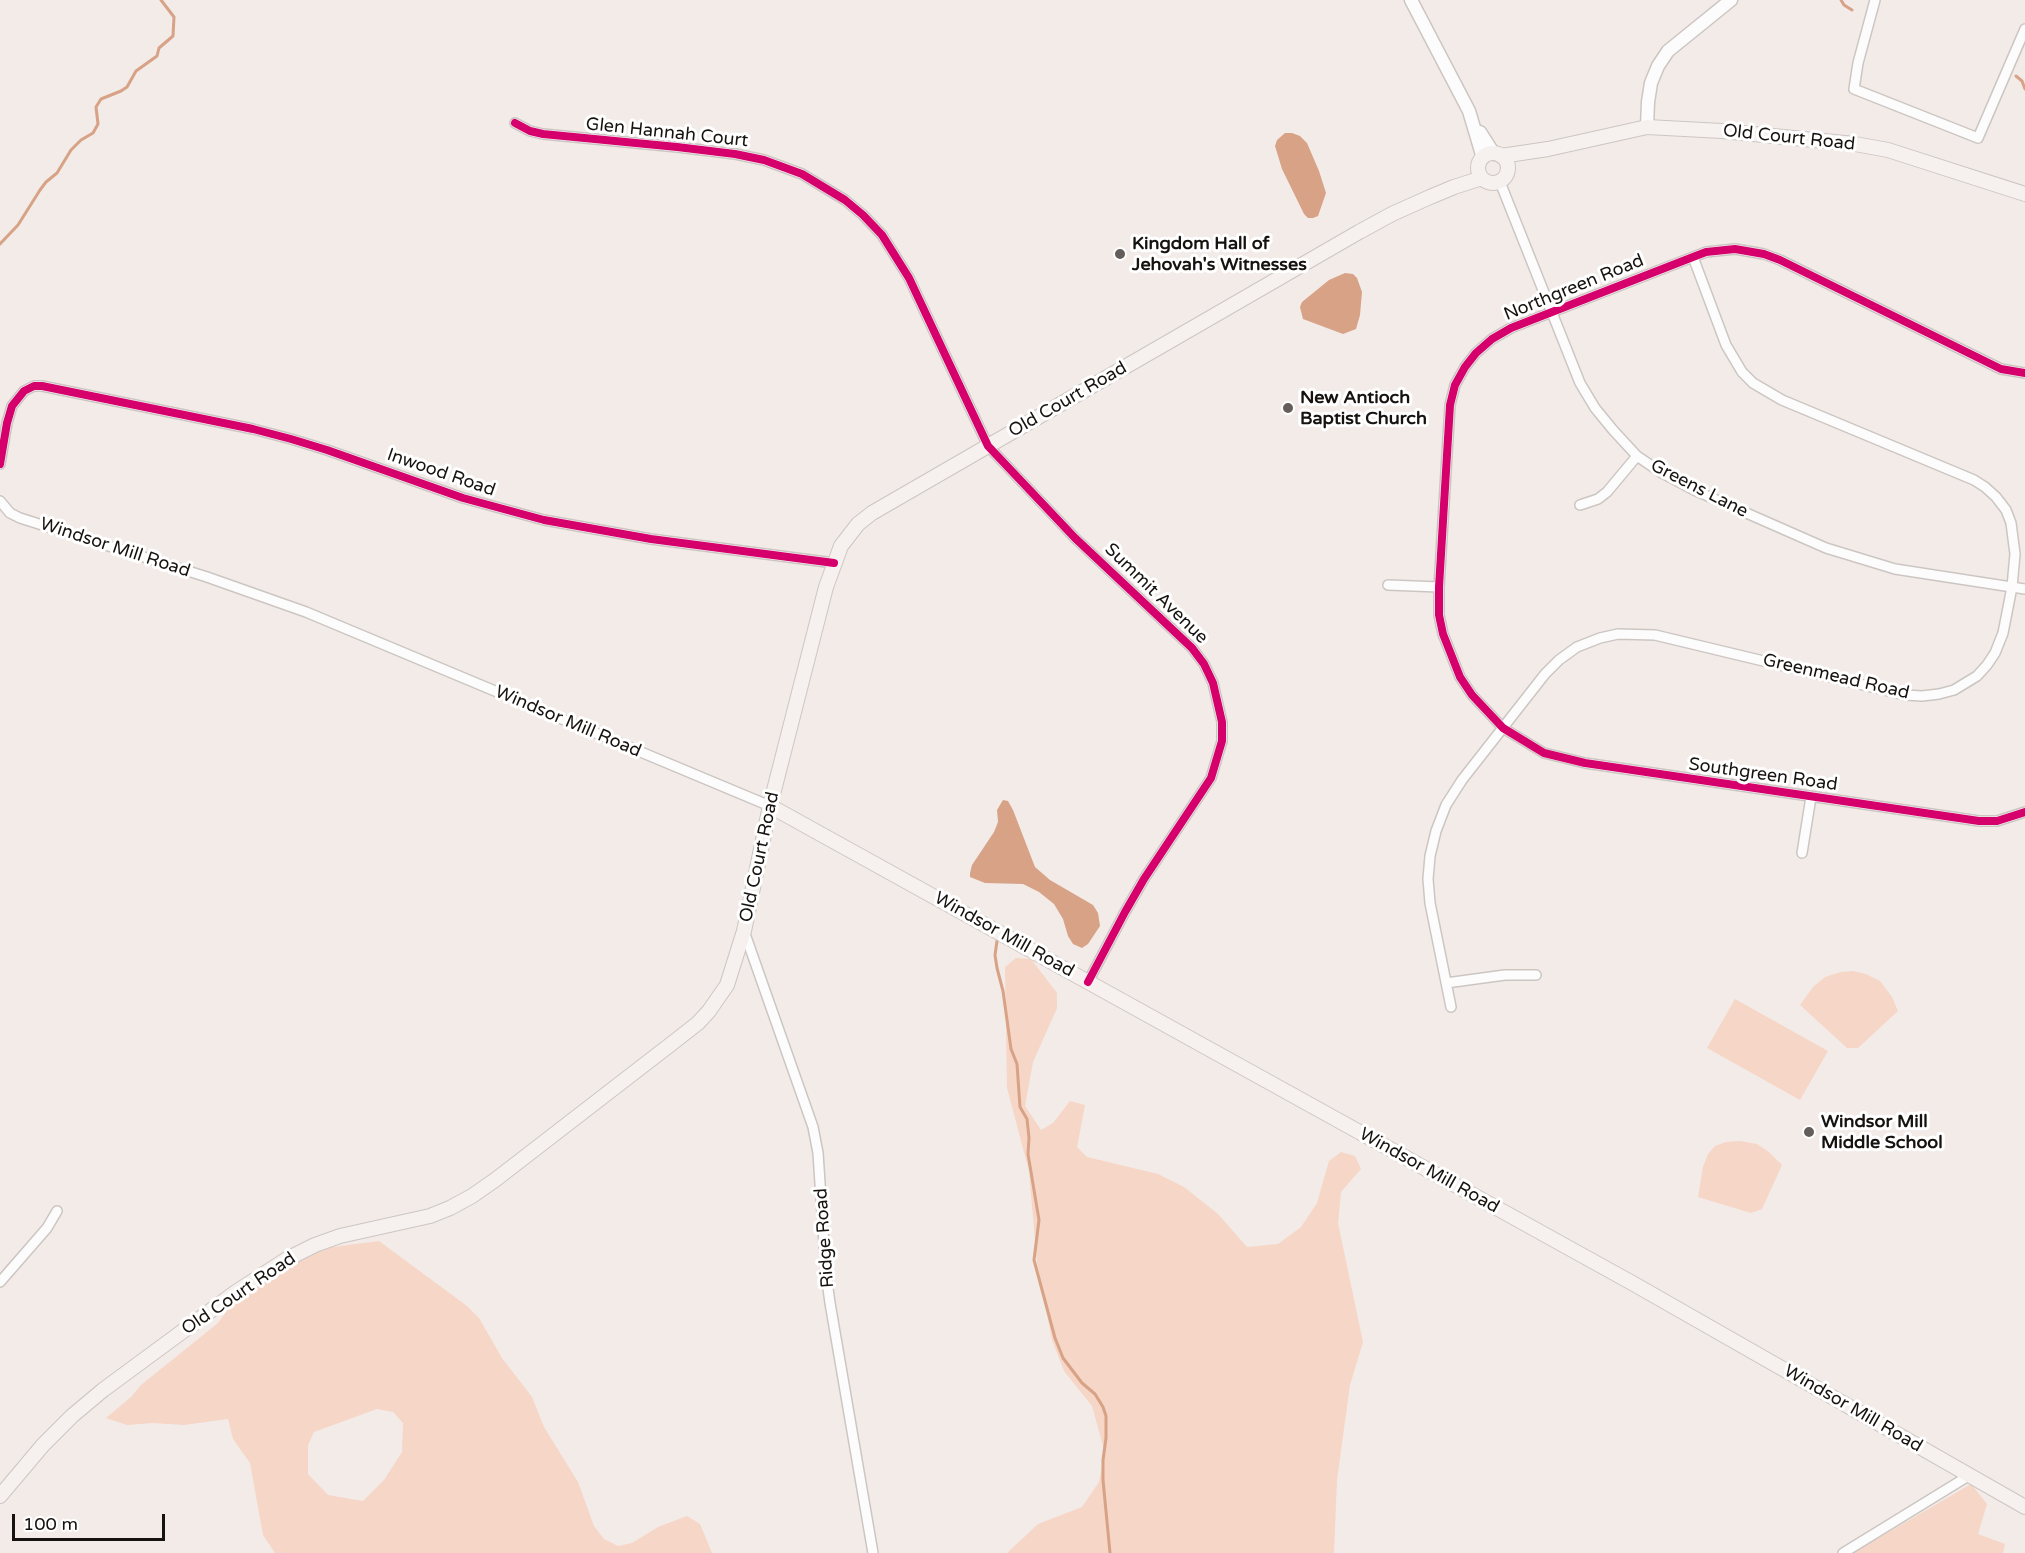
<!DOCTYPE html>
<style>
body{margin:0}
#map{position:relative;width:2025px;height:1553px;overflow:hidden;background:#f3ebe8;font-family:"Varela Round",sans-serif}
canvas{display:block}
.scale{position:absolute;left:12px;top:1514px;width:153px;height:27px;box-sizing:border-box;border:3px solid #16120f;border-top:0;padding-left:8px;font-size:18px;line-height:21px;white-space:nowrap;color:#16120f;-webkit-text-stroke:4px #fff;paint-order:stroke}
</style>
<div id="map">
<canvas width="2025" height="1553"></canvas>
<div class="scale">100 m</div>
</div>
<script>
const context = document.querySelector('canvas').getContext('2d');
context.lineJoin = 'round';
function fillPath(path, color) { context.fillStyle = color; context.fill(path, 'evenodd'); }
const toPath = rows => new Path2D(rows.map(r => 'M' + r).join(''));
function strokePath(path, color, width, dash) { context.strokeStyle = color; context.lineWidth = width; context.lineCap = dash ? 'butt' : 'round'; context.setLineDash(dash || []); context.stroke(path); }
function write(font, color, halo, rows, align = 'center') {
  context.font = font + ' "Varela Round",sans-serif'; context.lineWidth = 6; context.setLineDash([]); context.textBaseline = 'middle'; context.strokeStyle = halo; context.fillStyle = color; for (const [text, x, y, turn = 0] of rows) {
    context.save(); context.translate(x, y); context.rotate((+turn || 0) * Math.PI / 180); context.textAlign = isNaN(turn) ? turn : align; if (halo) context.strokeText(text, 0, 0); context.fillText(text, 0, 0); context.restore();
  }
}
const green = toPath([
 [1016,958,1031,959,1057,993,1057,1008,1033,1062,1025,1106,1041,1130,1053,1123,1070,1101,1085,1105,1077,1147,1087,1157,1158,1174,1184,1187,1218,1214,1247,1247,1278,1244,1301,1227,1317,1203,1329,1161,1341,1152,1355,1156,1361,1169,1341,1192,1338,1223,1363,1342,1350,1385,1337,1480,1334,1553,1007,1553,1038,1524,1082,1507,1099,1482,1105,1453,1092,1406,1064,1371,1052,1340,1037,1263,1029,1171,1007,1088,1005,967],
 [1853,971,1866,974,1880,981,1892,997,1898,1011,1858,1048,1847,1048,1800,1005,1813,987,1825,977,1841,972],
 [1735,999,1828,1051,1800,1100,1707,1048],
 [1740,1141,1757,1144,1769,1152,1782,1165,1762,1209,1751,1213,1698,1197,1703,1167,1708,1154,1715,1146,1726,1142],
 [379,1241,467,1306,479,1318,502,1358,532,1397,544,1427,578,1482,594,1526,604,1539,618,1546,632,1543,658,1527,687,1516,700,1524,712,1553,275,1553,263,1535,250,1463,233,1439,228,1419,184,1425,153,1423,127,1425,106,1418,131,1397,141,1385,218,1323,238,1296,249,1285,318,1252,333,1247],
 [377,1409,393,1412,403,1423,402,1452,384,1480,363,1501,328,1495,308,1474,308,1445,314,1432],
 [1971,1484,1987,1504,1978,1534,2005,1544,2003,1553,1853,1553]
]);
const water = toPath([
 [1285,133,1292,133,1300,136,1307,143,1319,171,1326,193,1318,216,1313,218,1308,218,1304,214,1282,169,1275,146,1277,140],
 [1345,273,1353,274,1357,278,1362,292,1360,315,1356,329,1343,334,1303,319,1300,307,1302,302,1329,280],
 [1003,800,1008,801,1013,810,1035,867,1050,880,1093,905,1098,913,1100,926,1088,944,1082,948,1073,944,1068,936,1063,919,1054,904,1039,892,1023,884,985,883,970,877,970,873,972,865,994,832,998,822,997,810]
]);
const stream = toPath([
 [1841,0,1844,5,1852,10],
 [2016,76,2022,81,2025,89],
 [0,244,18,225,40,190,46,182,57,173,71,150,81,140,93,133,98,124,96,107,101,99,121,91,127,87,136,71,157,56,159,48,173,36,174,17,161,0],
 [997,941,995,955,997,968,1003,991,1011,1049,1017,1064,1020,1107,1027,1119,1029,1138,1028,1154,1039,1220,1034,1260,1055,1338,1063,1358,1082,1383,1095,1394,1103,1407,1106,1416,1106,1438,1103,1460,1103,1480,1110,1553]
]);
const minor = toPath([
 [1875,0,1858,63,1854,89,1978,138,2025,29],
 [515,123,530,131,543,134,677,147,735,154,764,160,802,174,845,200,863,215,882,235,909,278,988,446,1075,538,1192,648,1204,664,1213,683,1222,722,1222,741,1211,778,1144,879,1125,912,1088,982],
 [1500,182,1580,383,1595,408,1613,430,1637,456,1662,473,1694,490,1826,548,1895,569,2025,589],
 [2025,373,2001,369,1780,260,1764,254,1735,249,1706,252,1693,257,1511,328,1492,339,1476,353,1465,367,1455,385,1450,405,1439,587,1439,615,1443,634,1460,677,1472,695,1503,728,1544,753,1585,763,1979,821,1997,821,2025,812],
 [0,464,7,423,12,406,24,391,34,386,42,386,253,429,291,439,327,450,463,498,544,520,651,539,834,563],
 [0,501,10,513,20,518,207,577,306,612,770,806],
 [1580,505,1598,499,1607,492,1637,456],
 [1388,585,1439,587],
 [1802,853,1811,797],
 [744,931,813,1127,818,1153,826,1274,830,1303,873,1553],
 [1446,983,1505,975,1536,975],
 [1451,1007,1430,903,1428,879,1430,856,1436,831,1446,805,1462,780,1545,674,1559,660,1577,647,1600,638,1618,634,1655,635,1905,695,1922,696,1939,694,1954,690,1977,676,1987,665,1995,653,2003,633,2012,587,2015,554,2011,523,2006,510,1996,497,1985,487,1974,480,1782,400,1753,383,1742,372,1726,345,1693,257],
 [0,1282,47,1228,57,1211],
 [1843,1553,1970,1475]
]);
const tertiary = toPath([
 [1411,0,1469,111,1483,158],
 [1647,127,1648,102,1651,83,1658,66,1668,51,1731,0],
 [1480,132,1494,154]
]);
const secondary = toPath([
 '1478 168a15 15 0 1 1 30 0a15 15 0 1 1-30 0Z',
 [1501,156,1548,149,1647,127,1722,131,1855,144,1888,150,2025,194],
 [770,806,1634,1284,2025,1507],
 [0,1496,43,1445,72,1416,103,1390,236,1292,287,1259,315,1245,340,1236,430,1216,450,1208,472,1196,495,1180,675,1041,698,1023,709,1011,727,985,744,931,770,806,826,587,841,546,858,524,872,513,988,446,1359,232,1392,214,1430,197,1454,187,1482,178]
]);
const cycleway = toPath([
 [515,123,530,131,543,134,677,147,735,154,764,160,802,174,845,200,863,215,882,235,909,278,988,446,1075,538,1192,648,1204,664,1213,683,1222,722,1222,741,1211,778,1144,879,1125,912,1088,982],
 [2025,373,2001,369,1780,260,1764,254,1735,249,1706,252,1693,257,1511,328,1492,339,1476,353,1465,367,1455,385,1450,405,1439,587,1439,615,1443,634,1460,677,1472,695,1503,728,1544,753,1585,763,1979,821,1997,821,2025,812],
 [0,464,7,423,12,406,24,391,34,386,42,386,253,429,291,439,327,450,463,498,544,520,651,539,834,563]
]);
const markers = [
 [1120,254,6,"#635e5b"],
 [1288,408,6,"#635e5b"],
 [1809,1132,6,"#635e5b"]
];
const streetNames = [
 ["Glen Hannah Court",667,133,6],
 ["Old Court Road",1789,138,6],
 ["Northgreen Road",1574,288,-22],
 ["Old Court Road",1068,400,-30],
 ["Inwood Road",441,473,19],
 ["Greens Lane",1699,489,27],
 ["Windsor Mill Road",115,548,18],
 ["Summit Avenue",1156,594,44],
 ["Greenmead Road",1836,677,13],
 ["Windsor Mill Road",568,722,23],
 ["Southgreen Road",1763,775,8],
 ["Old Court Road",760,857,-78],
 ["Windsor Mill Road",1004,935,29],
 ["Windsor Mill Road",1429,1171,29],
 ["Ridge Road",825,1238,-94],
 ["Old Court Road",239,1294,-34],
 ["Windsor Mill Road",1853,1409,30]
];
const poiNames = [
 ["Kingdom Hall of",1132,244],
 ["Jehovah's Witnesses",1132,265],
 ["New Antioch",1300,398],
 ["Baptist Church",1300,419],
 ["Windsor Mill",1821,1122],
 ["Middle School",1821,1143]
];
fillPath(green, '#f6d6c6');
fillPath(water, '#d7a286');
strokePath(stream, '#d7a286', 3);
strokePath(minor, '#ccc6c3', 12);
strokePath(tertiary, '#ccc6c3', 15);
strokePath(secondary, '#ccc6c3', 16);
strokePath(minor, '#fdfcfc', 9);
strokePath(tertiary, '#fdfcfc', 12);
strokePath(secondary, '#f6f1ef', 14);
strokePath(cycleway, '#d6006c', 8);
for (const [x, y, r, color] of markers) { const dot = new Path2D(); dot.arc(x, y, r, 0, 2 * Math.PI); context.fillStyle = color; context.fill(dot); strokePath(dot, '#fff', 2); }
write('18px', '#16120f', '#fff', streetNames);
write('bold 18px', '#16120f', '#fff', poiNames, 'left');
</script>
